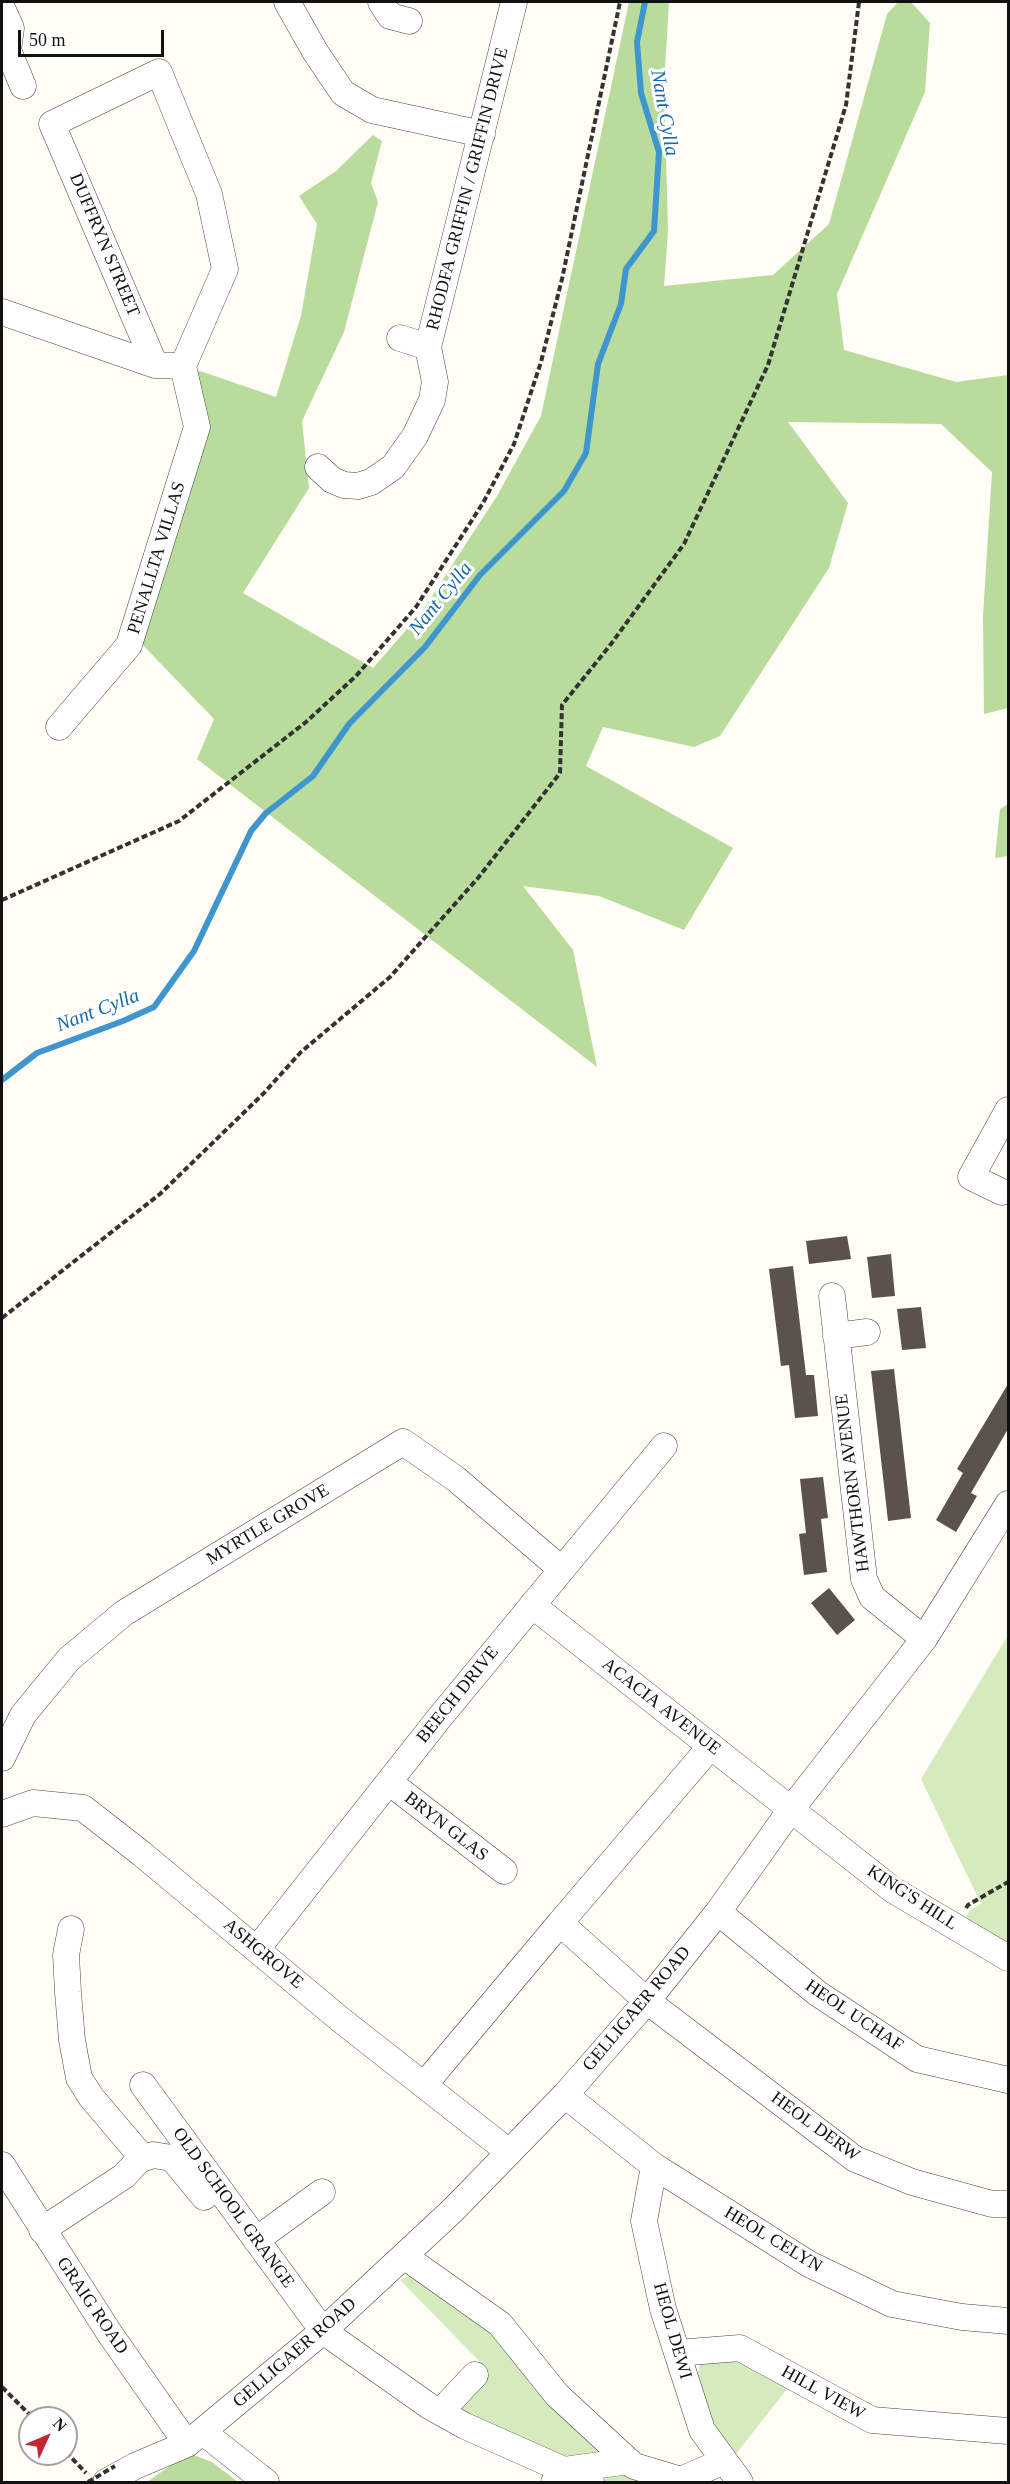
<!DOCTYPE html>
<style>
body{margin:0}
#map{position:relative;width:1010px;height:2484px;overflow:hidden;background:#fffdf5;font-family:Georgia,serif}
canvas{display:block}
.frame{position:absolute;inset:0;border:3px solid #111;pointer-events:none}
.north{position:absolute;left:18px;top:2406px;width:60px;height:60px;box-sizing:border-box;background:#fff;border:2px solid #a0a0a0;border-radius:50%;rotate:46deg;font-size:16px;font-weight:700;line-height:24px;text-align:center;color:#111}
.north::after{content:'';display:block;margin:auto;width:21px;height:27px;background:#c4262e;clip-path:polygon(50% 0,100% 100%,50% 72%,0 100%)}
.scale{position:absolute;left:18px;top:30px;width:146px;height:27px;box-sizing:border-box;border:3px solid #111;border-top:0;padding-left:8px;font-size:18px;line-height:21px;white-space:nowrap;color:#111;-webkit-text-stroke:4px #fff;paint-order:stroke}
</style>
<div id="map">
<canvas width="1010" height="2484"></canvas>
<div class="frame"></div>
<div class="north">N</div>
<div class="scale">50 m</div>
</div>
<script>
const context = document.querySelector('canvas').getContext('2d');
context.lineJoin = 'round';
function fillPath(path, color) { context.fillStyle = color; context.fill(path, 'evenodd'); }
const toPath = rows => new Path2D(rows.map(r => 'M' + r).join(''));
function strokePath(path, color, width, dash) { context.strokeStyle = color; context.lineWidth = width; context.lineCap = dash ? 'butt' : 'round'; context.setLineDash(dash || []); context.stroke(path); }
function write(font, color, halo, rows, align = 'center') {
  context.font = font + ' Georgia,serif'; context.lineWidth = 6; context.setLineDash([]); context.textBaseline = 'middle'; context.strokeStyle = halo; context.fillStyle = color; for (const [text, x, y, turn = 0] of rows) {
    context.save(); context.translate(x, y); context.rotate((+turn || 0) * Math.PI / 180); context.textAlign = isNaN(turn) ? turn : align; if (halo) context.strokeText(text, 0, 0); context.fillText(text, 0, 0); context.restore();
  }
}
const green = toPath([
 [1008,1635,1008,1950,962,1925,970,1910,981,1904,921,1779],
 [409,2276,421,2279,476,2311,555,2396,679,2482,601,2482,452,2405,487,2369,400,2280],
 [731,2351,794,2380,732,2459,715,2429,700,2385,698,2372,701,2361]
]);
const forest = toPath([
 [629,2,669,2,664,86,668,230,664,286,773,275,829,224,887,14,898,2,911,2,930,23,925,92,837,294,844,350,956,382,1008,375,1008,708,984,714,983,616,992,472,941,424,788,422,848,503,829,568,720,736,694,747,603,727,586,766,733,848,684,930,599,896,523,886,573,950,597,1067,197,759,214,719,138,640,209,430,197,370,276,397,301,316,317,224,299,196,336,171,373,135,382,141,371,183,378,202,344,332,302,421,309,488,243,593,373,668,421,613,497,496,541,416],
 [1008,804,1008,856,995,858,1000,809],
 [188,2453,212,2462,238,2482,147,2482]
]);
const stream = toPath([
 [2,1080,37,1053,123,1021,154,1007,194,951,251,831,266,813,313,776,349,724,425,647,480,575,564,491,586,453,598,364,621,304,626,269,654,231,659,152,641,93,637,42,645,2]
]);
const building = toPath([
 [847,1236,851,1259,809,1264,806,1241],
 [891,1254,895,1296,872,1298,867,1257],
 [793,1266,806,1375,814,1375,818,1416,795,1418,789,1365,781,1366,769,1269],
 [921,1307,926,1348,902,1350,897,1309],
 [894,1369,911,1518,888,1521,871,1371],
 [1008,1384,1008,1429,971,1493,977,1496,956,1532,936,1520,963,1473,957,1469],
 [823,1477,828,1518,821,1519,827,1572,804,1575,799,1534,806,1533,800,1479],
 [829,1588,855,1620,837,1635,811,1603]
]);
const path = toPath([
 [2,900,179,821,306,722,356,676,416,607,483,503,514,444,541,362,562,279,620,2],
 [2,1318,160,1194,263,1094,301,1052,390,977,478,878,560,773,562,705,611,644,684,544,768,365,846,105,859,2],
 [966,1908,968,1905,1008,1882],
 [2,2387,33,2418],
 [66,2452,86,2473]
]);
const minor = toPath([
 [287,2,316,53,343,93,372,110,482,134],
 [381,2,390,16,409,21],
 [2,8,11,28,8,50,23,86],
 [2,312,155,365,183,366,225,269,209,194,159,72,52,124,155,365],
 [400,338,428,347,514,2],
 [318,467,332,480,344,485,358,486,371,482,393,467,415,436,432,400,435,382,428,347],
 [59,727,129,645,197,427,183,366],
 [1002,1192,971,1177,1008,1110],
 [832,1296,864,1579,872,1597,924,1639],
 [836,1336,867,1332],
 [532,1605,893,1890,1008,1958],
 [2,1758,23,1715,69,1659,124,1613,403,1442,456,1479,561,1569],
 [389,1782,504,1871],
 [2,1814,33,1803,83,1808,142,1854,341,2020,509,2152],
 [718,1912,817,1993,917,2059,1008,2080],
 [560,1923,711,1746],
 [257,1949,440,1717,664,1446],
 [143,2085,323,2331,429,2406,465,2426,564,2470,554,2482],
 [424,2085,560,1923,647,2001,855,2159,912,2182,992,2204,1008,2204],
 [565,2095,654,2166,809,2264,892,2304,962,2317,1008,2321],
 [139,2160,153,2155,172,2158,204,2197],
 [2,2165,110,2334,187,2444],
 [654,2166,644,2221,663,2309,702,2430,740,2482],
 [42,2230,124,2176,139,2160,136,2150,91,2097,79,2078,72,2040,68,1992,66,1955,71,1929],
 [256,2240,322,2192],
 [404,2256,500,2324,557,2395,634,2466,681,2480,724,2461],
 [677,2353,740,2348,872,2420,1008,2431],
 [440,2412,475,2375],
 [203,2432,266,2482],
 [106,2482,135,2466,187,2444,323,2331,453,2210,565,2095,647,2001,718,1912,792,1808,924,1639,1008,1504],
 [591,2482,564,2470,629,2461]
]);
const pathBridge = toPath([
 [88,2482,115,2466]
]);
const streetNames = [
 ["RHODFA GRIFFIN / GRIFFIN DRIVE",468,189,-76],
 ["DUFFRYN STREET",104,245,67],
 ["PENALLTA VILLAS",157,558,-73],
 ["HAWTHORN AVENUE",853,1483,-97],
 ["MYRTLE GROVE",268,1525,-31],
 ["BEECH DRIVE",458,1695,-51],
 ["ACACIA AVENUE",661,1707,38],
 ["BRYN GLAS",446,1827,38],
 ["KING'S HILL",912,1898,33],
 ["ASHGROVE",263,1954,40],
 ["GELLIGAER ROAD",637,2009,-50],
 ["HEOL UCHAF",854,2016,34],
 ["HEOL DERW",815,2127,36],
 ["OLD SCHOOL GRANGE",233,2208,54],
 ["HEOL CELYN",773,2240,31],
 ["GRAIG ROAD",92,2306,56],
 ["HEOL DEWI",672,2331,74],
 ["GELLIGAER ROAD",295,2353,-41],
 ["HILL VIEW",823,2393,29]
];
const waterNames = [
 ["Nant Cylla",664,113,80],
 ["Nant Cylla",441,599,-51],
 ["Nant Cylla",98,1011,-21]
];
fillPath(green, '#d5ebbd');
fillPath(forest, '#b9dc9c');
strokePath(stream, '#3f96cf', 6);
fillPath(building, '#5a524d');
strokePath(minor, '#444', 27);
strokePath(path, '#333', 4, [6, 3]);
strokePath(minor, '#fff', 26);
strokePath(pathBridge, '#333', 4, [6, 3]);
write('18px', '#111', '#fff', streetNames);
write('italic 20px', '#1768a6', '#fff', waterNames);
</script>
